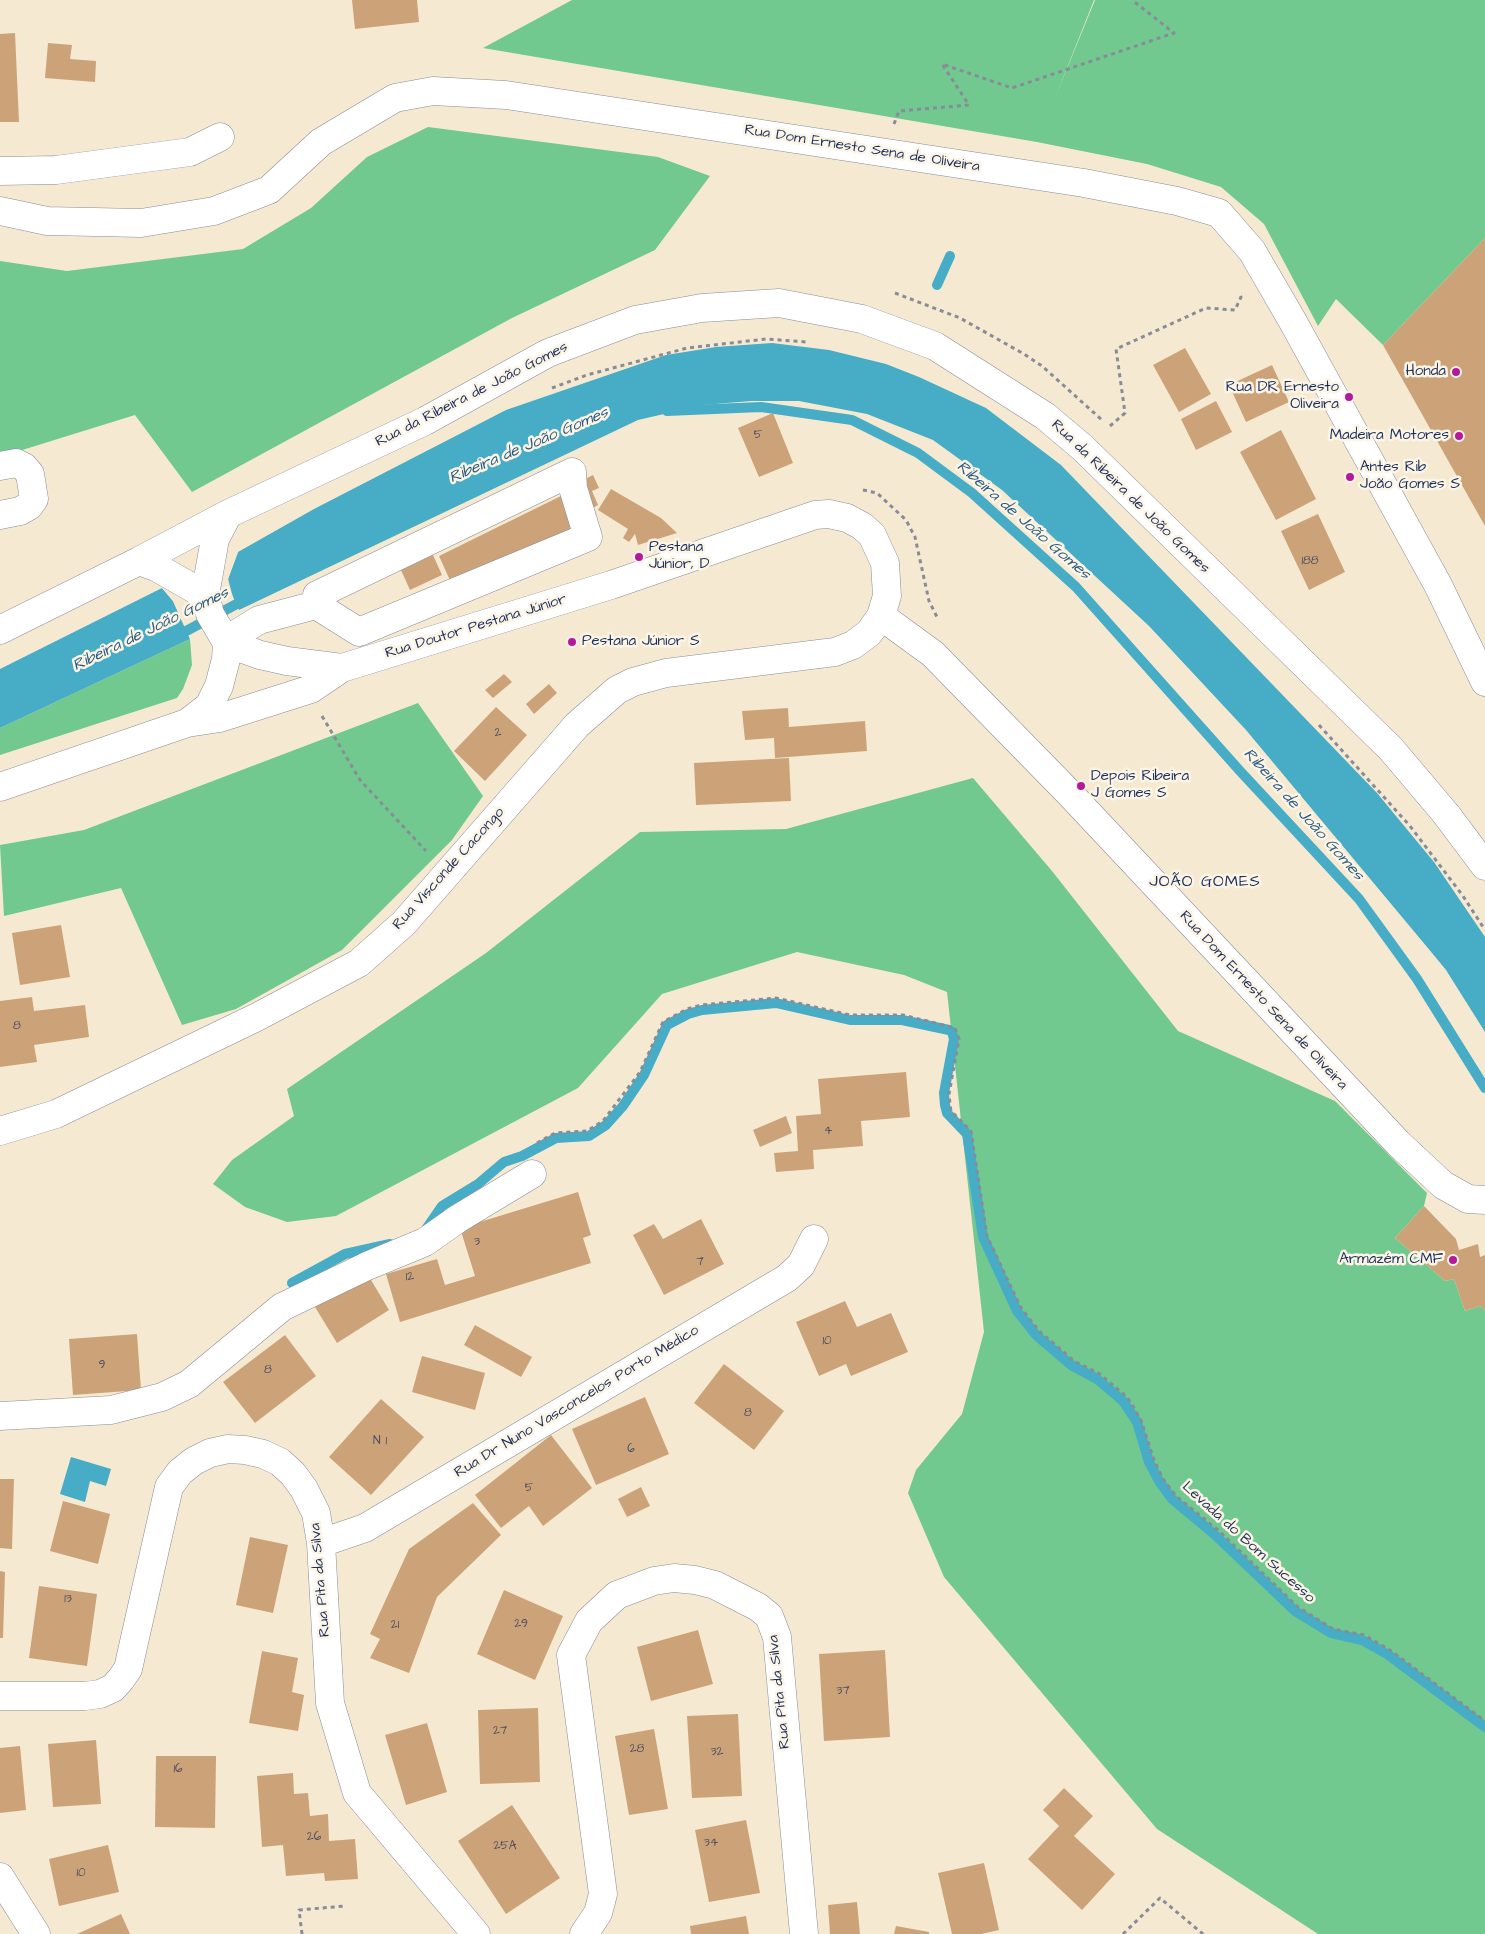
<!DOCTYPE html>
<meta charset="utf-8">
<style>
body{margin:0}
canvas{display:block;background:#f6e9d1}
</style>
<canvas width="1485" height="1934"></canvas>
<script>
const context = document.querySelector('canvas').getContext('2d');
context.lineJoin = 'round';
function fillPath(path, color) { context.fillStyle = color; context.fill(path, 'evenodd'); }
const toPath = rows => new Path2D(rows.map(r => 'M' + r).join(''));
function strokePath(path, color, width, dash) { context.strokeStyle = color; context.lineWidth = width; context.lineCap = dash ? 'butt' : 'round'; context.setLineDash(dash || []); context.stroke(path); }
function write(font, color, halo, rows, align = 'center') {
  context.font = font + ' "Architects Daughter",sans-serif'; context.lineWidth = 5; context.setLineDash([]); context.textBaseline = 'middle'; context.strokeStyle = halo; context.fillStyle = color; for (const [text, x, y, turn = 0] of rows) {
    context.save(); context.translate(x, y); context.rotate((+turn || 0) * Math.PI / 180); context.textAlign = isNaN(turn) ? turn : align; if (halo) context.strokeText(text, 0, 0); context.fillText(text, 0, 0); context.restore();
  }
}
const green = toPath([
 [572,0,1094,0,1055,98,1095,0,1485,0,1485,238,1383,345,1336,299,1318,326,1264,224,1221,187,1147,164,1037,142,483,48],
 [428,127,658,157,710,176,655,250,512,318,192,492,135,415,19,451,0,454,0,261,67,271,243,249,311,208,367,157],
 [190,639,192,665,183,689,177,698,0,755,0,728],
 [418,703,483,796,452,840,342,950,236,1009,182,1025,121,888,4,916,0,845,84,830],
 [973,778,1052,871,1178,1031,1335,1101,1427,1193,1424,1206,1395,1238,1445,1281,1454,1279,1465,1311,1480,1306,1485,1310,1485,1934,1318,1934,1157,1829,944,1577,908,1493,916,1470,962,1414,984,1332,947,992,904,975,797,952,662,994,578,1088,336,1216,287,1222,245,1207,213,1184,232,1160,294,1116,287,1089,486,953,640,832,786,829]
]);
const water = toPath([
 [772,343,829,350,886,364,919,377,986,408,1061,465,1377,793,1434,862,1485,937,1485,1032,1446,970,1432,953,1246,730,1149,626,1002,490,933,440,867,414,799,401,751,401,703,405,638,420,239,610,234,601,228,579,238,552,314,509,506,410,666,355,716,347],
 [162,588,173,601,190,639,0,728,0,669],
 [71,1457,111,1469,106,1486,90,1481,85,1502,60,1494]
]);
const pier = toPath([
 [238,552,228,579,229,588,239,610,237,612,227,588,226,579,235,554],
 [164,587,176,600,193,638,190,639,173,601,162,588]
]);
const stream = toPath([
 [937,285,950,256],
 [667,411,761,407,852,420,918,453,972,493,1076,587,1240,771,1359,899,1417,979,1485,1088],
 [175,637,246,599],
 [424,1232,442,1206,478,1184,504,1162,522,1156,556,1138,589,1136,606,1125,623,1106,644,1075,667,1025,688,1014,702,1010,776,1003,850,1020,902,1020,949,1030,952,1032,954,1039,944,1093,945,1105,947,1113,967,1134,983,1237,1017,1311,1036,1335,1071,1365,1097,1379,1123,1401,1137,1422,1149,1462,1159,1481,1172,1499,1214,1534,1295,1611,1331,1633,1362,1640,1387,1654,1485,1727],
 [292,1283,345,1254,390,1244]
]);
const building = toPath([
 [352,0,417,0,419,22,355,29],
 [15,33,19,122,0,122,0,34],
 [48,43,72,45,70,59,96,61,95,82,45,78],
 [1485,238,1485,526,1383,345],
 [1185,348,1211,394,1179,412,1153,365],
 [1272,365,1289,402,1246,422,1229,385],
 [1216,401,1232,432,1196,450,1181,419],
 [773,413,793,463,759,477,738,428],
 [1281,430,1316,499,1276,520,1240,452],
 [593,475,599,488,592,491,598,505,591,509,579,482],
 [611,489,661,518,677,533,638,545,635,534,629,542,623,538,628,529,598,510],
 [563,495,578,526,453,587,439,556],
 [1318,514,1345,572,1309,590,1281,531],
 [433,555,442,575,410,590,401,570],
 [504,674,512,682,493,698,485,690],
 [549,684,557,693,534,714,526,704],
 [496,707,527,735,485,781,454,751],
 [788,708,789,727,865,721,867,751,775,758,774,738,745,740,742,711],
 [789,758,791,801,696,805,694,763],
 [61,925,70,977,20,985,12,933],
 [32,997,34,1011,85,1005,89,1037,34,1045,37,1062,0,1067,0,1001],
 [906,1072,910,1117,861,1121,863,1146,813,1150,814,1169,776,1172,774,1153,798,1151,796,1116,821,1114,818,1079],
 [786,1116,792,1133,760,1147,753,1130],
 [578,1192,591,1235,583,1238,591,1263,400,1322,386,1274,437,1259,445,1285,475,1276,460,1228],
 [1424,1206,1456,1239,1459,1250,1478,1244,1480,1257,1485,1255,1485,1310,1480,1306,1465,1311,1454,1279,1445,1281,1395,1238],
 [701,1219,724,1264,664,1295,633,1235,654,1224,663,1239],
 [368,1275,389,1310,337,1343,315,1307],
 [845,1301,857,1327,891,1313,908,1352,851,1376,846,1364,819,1376,796,1322],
 [475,1325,532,1357,521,1377,464,1345],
 [137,1334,141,1390,73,1395,69,1339],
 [285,1335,316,1376,255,1423,223,1382],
 [422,1356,485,1373,475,1410,412,1392],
 [724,1364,784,1411,754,1450,694,1403],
 [645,1397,669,1454,596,1485,572,1429],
 [381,1399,424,1437,371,1495,329,1457],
 [551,1435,592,1488,543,1526,529,1506,501,1528,475,1495],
 [0,1479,14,1479,12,1549,0,1548],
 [641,1487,650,1506,627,1517,618,1499],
 [63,1501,110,1514,98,1564,50,1551],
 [473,1503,501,1535,437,1597,409,1673,370,1658,380,1639,370,1634,409,1549],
 [250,1537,288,1545,273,1613,236,1605],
 [0,1571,5,1572,3,1638,0,1638],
 [39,1586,97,1594,87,1666,29,1658],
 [504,1590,563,1616,535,1680,477,1654],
 [698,1630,713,1684,651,1701,637,1647],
 [885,1650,890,1737,824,1741,819,1654],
 [262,1651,298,1658,292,1692,304,1695,298,1731,249,1723],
 [538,1708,540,1782,480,1784,478,1710],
 [738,1714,742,1796,692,1798,687,1716],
 [427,1723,447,1792,406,1805,385,1735],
 [654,1729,668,1809,629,1815,615,1736],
 [96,1740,101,1804,53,1807,48,1744],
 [20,1746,26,1810,0,1813,0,1748],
 [156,1756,216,1756,215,1828,155,1827],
 [293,1773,294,1794,308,1793,310,1816,328,1814,329,1841,355,1839,358,1879,325,1881,324,1873,286,1876,283,1845,262,1847,257,1776],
 [1064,1788,1093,1816,1074,1836,1115,1874,1082,1910,1028,1859,1059,1826,1043,1810],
 [512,1805,560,1878,506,1914,458,1841],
 [746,1820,760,1893,709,1902,695,1830],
 [108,1845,119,1892,59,1906,49,1859],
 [984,1863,999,1930,981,1934,952,1934,938,1873],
 [857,1902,860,1934,830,1934,828,1905],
 [121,1914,130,1934,77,1934],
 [746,1916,749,1934,691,1934,690,1926],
 [896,1926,929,1932,929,1934,894,1934]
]);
const path = toPath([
 [894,124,899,111,969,105,942,64,1012,88,1174,33,1132,0],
 [895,293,960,318,1024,354,1042,366,1102,420],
 [552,388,587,375,687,348,766,339,807,342],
 [1110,426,1125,413,1116,349,1206,308,1235,310,1241,297,1239,294],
 [863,490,877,493,906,520,915,537,929,601,937,617],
 [322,716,360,780,426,851],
 [1319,725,1410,826,1463,896,1485,930],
 [537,1143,555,1133,587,1131,603,1121,640,1072,663,1022,687,1009,701,1005,776,998,850,1015,903,1015,955,1028,959,1039,949,1094,950,1104,951,1111,971,1131,987,1236,1021,1308,1040,1332,1052,1342,1074,1361,1100,1374,1128,1398,1141,1420,1154,1460,1163,1479,1176,1496,1218,1530,1298,1607,1333,1629,1364,1635,1390,1650,1485,1721],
 [302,1934,299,1910,345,1906],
 [1123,1934,1160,1898,1203,1934]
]);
const minor = toPath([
 [0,171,56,170,190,152,220,137],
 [0,211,47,221,141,223,214,211,269,190,321,142,395,98,433,91,506,95,1084,183,1177,201,1219,213,1252,251,1292,320,1438,585,1485,682],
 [0,466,16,463,24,467,30,474,34,499,29,506,20,511,0,515],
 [881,616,933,654,1070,794,1398,1143,1443,1185,1468,1199,1485,1200],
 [227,643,238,633,259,620,316,605,359,632,588,537,573,488,572,472,317,595,316,605],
 [0,1416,111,1410,162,1397,189,1384,282,1307,367,1266,425,1242,459,1218,532,1174],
 [321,1543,365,1528,787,1278,801,1265,814,1239],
 [0,1696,85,1696,100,1694,113,1688,121,1679,128,1669,169,1487,180,1472,194,1461,210,1453,228,1449,245,1450,263,1454,280,1462,293,1474,304,1489,316,1513,321,1543,330,1703,357,1793,476,1934],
 [0,1877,36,1934],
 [584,1934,598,1913,603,1894,571,1655,589,1621,617,1595,654,1581,674,1578,695,1580,715,1585,758,1607,769,1616,777,1637,804,1934]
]);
const major = toPath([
 [139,561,156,567,205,595],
 [0,630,139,561,228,514,425,421,548,353,635,320,702,308,779,303,862,319,935,346,1045,416,1083,448,1391,749,1446,814,1485,866],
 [227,643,260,655,287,661,342,668],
 [187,723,209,706,219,686,226,659,227,643,210,614,205,595,215,539,228,514],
 [0,787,187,723,220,718,311,689,342,668,611,585,815,515,829,514,847,518,862,526,872,535,885,563,887,596,881,616,869,633,853,645,835,652,666,673,633,682,617,690,577,725,404,923,359,963,257,1017,56,1114,0,1131]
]);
const markers = [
 [1456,372,5,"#b5179e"],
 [1349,397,5,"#b5179e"],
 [1459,436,5,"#b5179e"],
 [1350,477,5,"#b5179e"],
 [639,557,5,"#b5179e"],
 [572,642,5,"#b5179e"],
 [1081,786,5,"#b5179e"],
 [1453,1260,5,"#b5179e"]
];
const numberNames = [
 ["5",758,435],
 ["188",1310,561],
 ["2",498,733],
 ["8",17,1026],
 ["4",828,1131],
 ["3",477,1242],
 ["7",700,1262],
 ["12",410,1277],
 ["10",827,1341],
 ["9",102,1365],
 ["8",268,1370],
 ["8",748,1413],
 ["N 1",380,1441],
 ["6",631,1449],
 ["5",529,1488],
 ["13",68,1599],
 ["29",521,1624],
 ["21",395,1625],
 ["37",843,1691],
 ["27",500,1731],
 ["28",637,1749],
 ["32",717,1752],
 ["16",178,1769],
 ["26",314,1837],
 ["34",711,1843],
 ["25A",505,1846],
 ["10",81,1873]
];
const streetNames = [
 ["Rua Dom Ernesto Sena de Oliveira",862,149,9],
 ["Rua da Ribeira de João Gomes",472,395,-27],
 ["Rua da Ribeira de João Gomes",1130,497,44],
 ["Rua Doutor Pestana Júnior",476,627,-17],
 ["Rua Visconde Cacongo",449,869,-48],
 ["Rua Dom Ernesto Sena de Oliveira",1263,1001,47],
 ["Rua Dr Nuno Vasconcelos Porto Médico",577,1402,-31],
 ["Levada do Bom Sucesso",1248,1543,42],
 ["Rua Pita da Silva",321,1580,-95],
 ["Rua Pita da Silva",780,1692,-96]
];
const poiNames = [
 ["Honda",1446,372],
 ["Rua DR Ernesto",1339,388],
 ["Oliveira",1339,405],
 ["Madeira Motores",1449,436],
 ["Antes Rib",1360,468,"left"],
 ["João Gomes S",1360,485,"left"],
 ["Pestana",649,548,"left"],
 ["Júnior, D",649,565,"left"],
 ["Pestana Júnior S",582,642,"left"],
 ["Depois Ribeira",1091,777,"left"],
 ["J Gomes S",1091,794,"left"],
 ["Armazém CMF",1443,1260]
];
const waterNames = [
 ["Ribeira de João Gomes",529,446,-23],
 ["Ribeira de João Gomes",1023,521,41],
 ["Ribeira de João Gomes",151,630,-26],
 ["Ribeira de João Gomes",1303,815,48]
];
const neighbourhoodNames = [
 ["JOÃO GOMES",1205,883]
];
fillPath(green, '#71c98f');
fillPath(water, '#47adc6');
fillPath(pier, '#f6e9d1');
strokePath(stream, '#47adc6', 10);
fillPath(building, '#cca378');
strokePath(minor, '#888c98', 29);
strokePath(major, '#888c98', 29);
strokePath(path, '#888c98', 3, [4, 4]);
strokePath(minor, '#fff', 28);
strokePath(major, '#fff', 28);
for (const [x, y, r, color] of markers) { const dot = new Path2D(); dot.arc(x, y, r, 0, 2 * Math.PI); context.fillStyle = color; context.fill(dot); strokePath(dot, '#fcf5e5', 2); }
write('12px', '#474c64', null, numberNames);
write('15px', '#1b2f5e', '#fcf5e5', streetNames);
write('15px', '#1b2f5e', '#fcf5e5', poiNames, 'right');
write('italic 16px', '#2a5b82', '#fcf5e5', waterNames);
context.letterSpacing = '1px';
write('16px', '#1b2f5e', '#fcf5e5', neighbourhoodNames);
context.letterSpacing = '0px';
</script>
